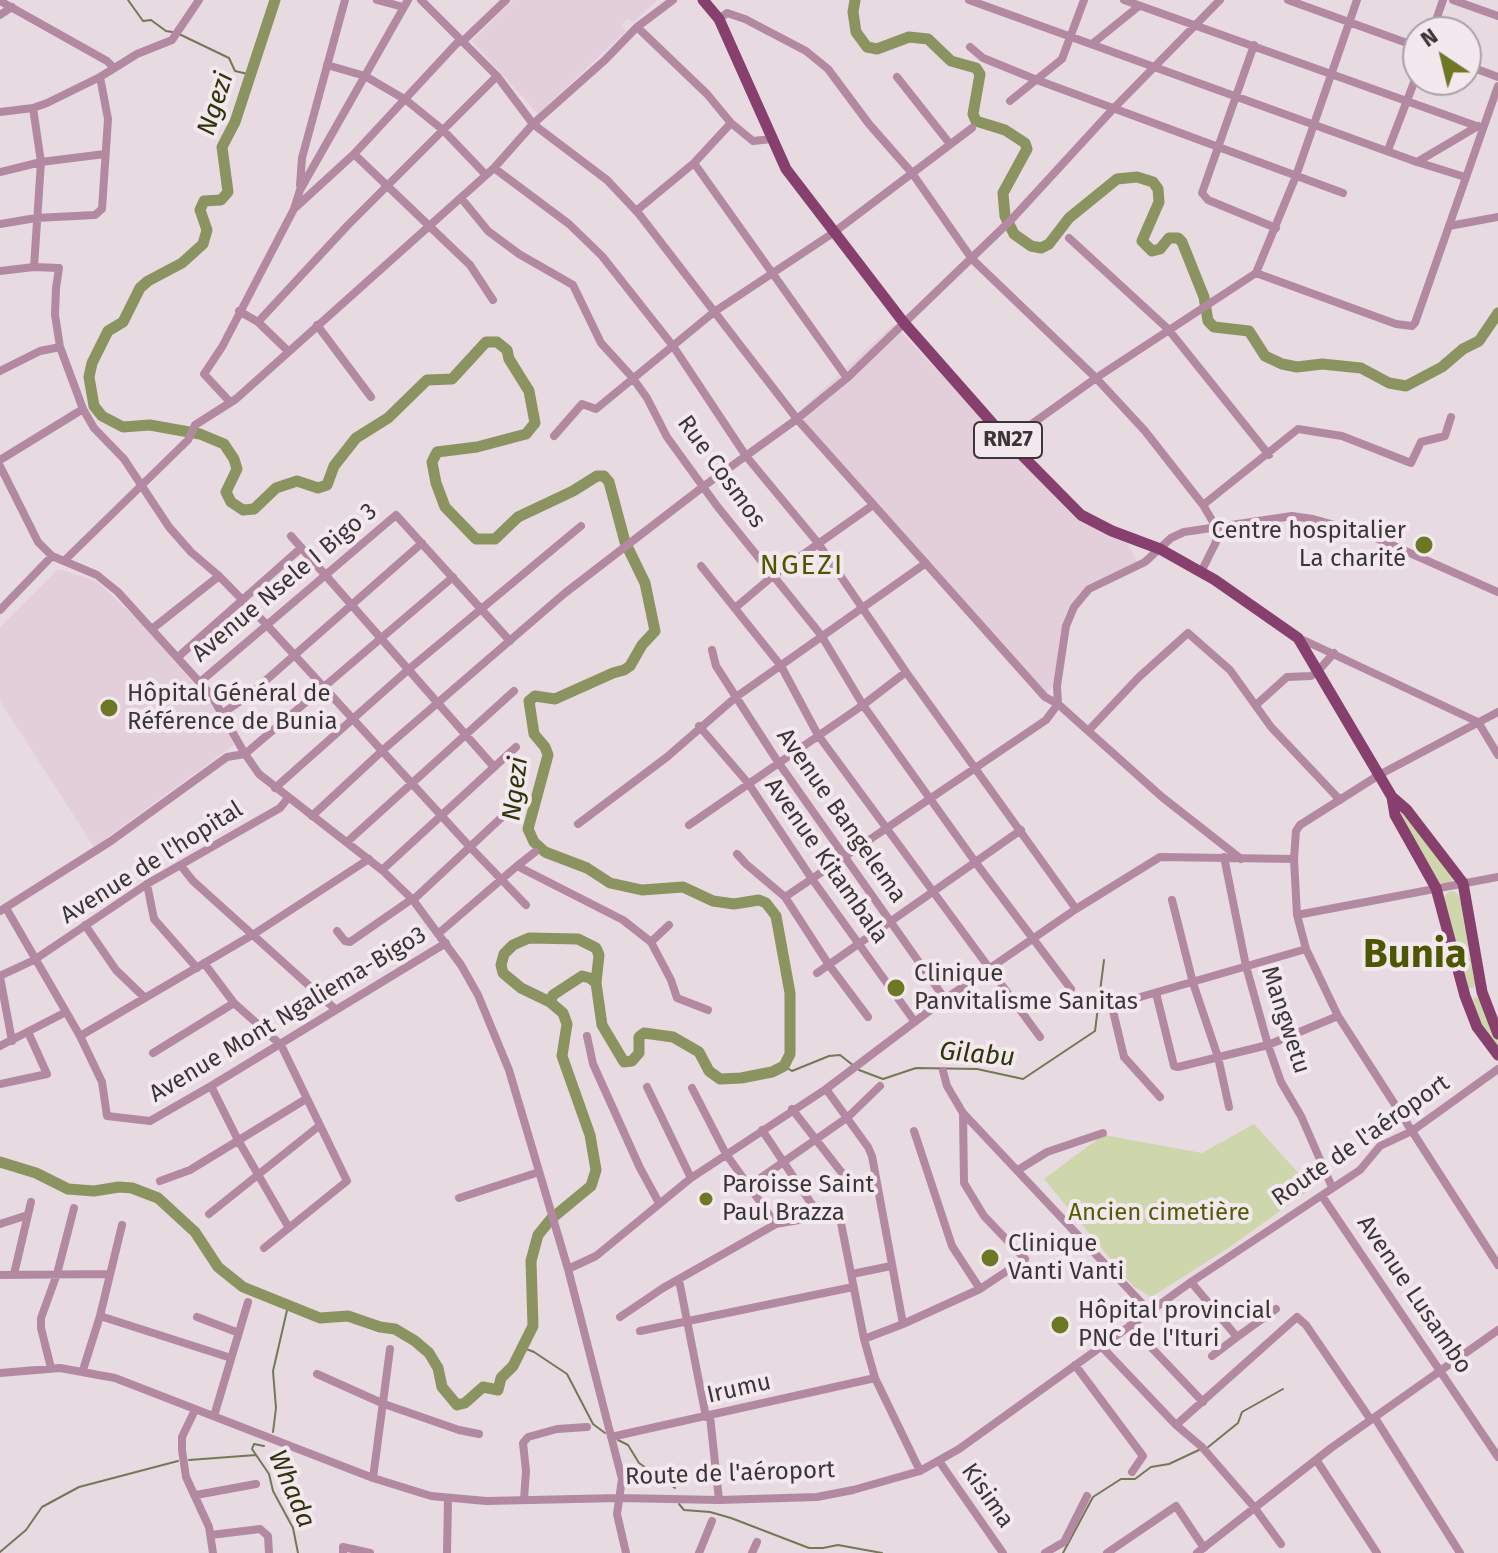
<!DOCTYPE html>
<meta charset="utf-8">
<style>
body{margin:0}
#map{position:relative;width:1498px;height:1553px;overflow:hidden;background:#e7dbe1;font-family:"Fira Sans",sans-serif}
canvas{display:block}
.north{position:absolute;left:1402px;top:16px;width:80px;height:80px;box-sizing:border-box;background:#f4e8ef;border:2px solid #aaa1a6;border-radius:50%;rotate:325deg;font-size:22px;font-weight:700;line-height:32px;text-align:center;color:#3a3638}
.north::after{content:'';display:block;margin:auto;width:28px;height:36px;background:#6d7824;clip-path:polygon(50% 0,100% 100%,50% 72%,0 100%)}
</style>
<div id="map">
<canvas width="1498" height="1553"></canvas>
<div class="north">N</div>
</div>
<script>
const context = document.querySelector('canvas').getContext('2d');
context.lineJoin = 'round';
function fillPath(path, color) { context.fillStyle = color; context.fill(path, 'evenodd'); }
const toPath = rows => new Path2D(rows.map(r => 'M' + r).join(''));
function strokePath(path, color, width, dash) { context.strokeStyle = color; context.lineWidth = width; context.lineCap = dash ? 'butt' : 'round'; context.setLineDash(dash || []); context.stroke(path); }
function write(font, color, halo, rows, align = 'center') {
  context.font = font + ' "Fira Sans",sans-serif'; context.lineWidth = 8; context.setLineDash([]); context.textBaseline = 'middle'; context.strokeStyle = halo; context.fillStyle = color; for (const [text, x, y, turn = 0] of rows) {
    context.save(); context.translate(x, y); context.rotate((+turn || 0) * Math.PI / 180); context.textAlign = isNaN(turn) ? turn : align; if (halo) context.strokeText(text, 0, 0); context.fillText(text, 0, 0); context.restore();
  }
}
const built = toPath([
 [513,0,657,0,634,22,628,19,622,24,626,31,538,114,472,41],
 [894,324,1073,516,1127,542,1137,562,1089,584,1065,615,1059,680,1045,695,797,413],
 [58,569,96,581,139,621,195,685,219,716,234,745,94,847,0,701,0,627]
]);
const green = toPath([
 [1400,812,1404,813,1453,878,1451,883,1437,883],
 [1450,891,1456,892,1460,898,1475,984,1473,988,1468,988,1443,898],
 [1476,997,1480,1000,1498,1042,1498,1049,1480,1027,1472,1000],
 [1254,1124,1312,1188,1227,1249,1151,1297,1133,1286,1044,1179,1103,1135,1202,1153]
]);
const stream = toPath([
 [128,0,143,21,151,20,166,31,172,32],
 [179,34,229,58,235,71,252,75],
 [784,1066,792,1071,829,1056,840,1055,854,1066],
 [859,1070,883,1079,916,1068,977,1069,1023,1079,1095,1031,1104,960],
 [521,1347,534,1352,567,1374,593,1424,605,1433],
 [273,1432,276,1408,273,1371,288,1306],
 [618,1440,628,1445,639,1463,675,1488],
 [264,1446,254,1444,252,1449,269,1474,273,1491,293,1528,298,1553],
 [1207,1448,1238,1423,1242,1412,1283,1389],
 [189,1460,256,1455],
 [679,1504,684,1510,710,1512,731,1518,809,1548,823,1548,838,1545,882,1553],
 [0,1552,26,1530,42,1507,79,1487,178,1461],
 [1063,1553,1093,1497,1121,1479,1135,1479,1151,1467,1169,1464,1201,1449]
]);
const river = toPath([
 [855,0,853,12,856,32,867,47,877,49,909,37,928,39,951,61,976,68,980,74,973,114,976,121,1005,130,1025,143,1027,149,1003,193,1005,216,1014,234,1031,246,1041,248,1049,244,1069,218,1117,179,1137,177,1153,182,1158,189,1159,202,1142,241,1152,251,1160,249,1169,238,1178,238,1182,242,1204,297,1208,321,1214,327,1249,331,1265,356,1282,364,1297,367,1322,364,1361,368,1389,383,1406,386,1442,367,1463,349,1479,341,1498,313],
 [550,1002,553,995,582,976,590,978,596,983],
 [0,1162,36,1173,68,1189,94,1191,119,1187,132,1188,158,1198,195,1232,218,1267,243,1287,320,1318,348,1316,380,1327,395,1329,415,1341,429,1353,438,1368,442,1387,457,1405,465,1403,483,1387,498,1390,501,1378,513,1366,533,1326,531,1261,538,1235,551,1219,591,1186,596,1170,590,1135,562,1056,567,1024,563,1013,550,1002,521,988,503,973,501,965,504,954,513,945,529,938,578,939,596,948,599,955,596,983,602,1025,624,1062,632,1061,639,1053,639,1037,644,1033,673,1037,699,1052,709,1071,720,1079,741,1078,772,1072,784,1066,790,1054,790,993,776,916,766,903,759,900,734,904,713,901,683,887,642,890,610,883,587,868,545,852,534,842,528,829,548,755,545,747,534,734,529,701,535,696,555,699,613,673,624,670,630,666,642,645,655,631,645,583,625,542,609,482,604,476,597,476,573,491,518,517,495,539,476,539,445,507,436,483,432,462,437,452,477,447,526,434,535,423,529,391,509,359,507,350,497,342,486,342,452,379,427,380,388,418,356,438,334,466,327,485,318,488,297,481,276,488,254,509,243,510,231,502,226,492,237,469,234,459,224,444,200,434,150,425,123,427,102,416,94,406,89,377,92,363,108,331,123,322,140,288,148,281,182,263,203,244,207,230,200,210,204,201,221,200,228,192,222,147,235,122,275,0]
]);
const minor = toPath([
 [377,0,403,7],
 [421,0,497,76,533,124,607,180,639,214,797,419,1045,697,1058,704,1162,797,1241,859],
 [969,0,1417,162,1465,177],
 [1124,0,1482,128],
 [1288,0,1418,47],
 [1453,0,1498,16],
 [0,1,107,61,114,68],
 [0,15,12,7],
 [719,19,727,13,745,19,806,51,828,69,869,124,912,173,972,259,1096,378,1145,431,1203,505,1216,527,1216,542,1201,572],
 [637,27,707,94,731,123,753,141,772,139],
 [1432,32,1443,0],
 [1092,44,1139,6],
 [1254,45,1202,193,1208,200,1276,228],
 [970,47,983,58,1037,80,1343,193],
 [327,65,365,76,406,100,443,130,486,175],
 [1466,65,1498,77],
 [897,77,950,144],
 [1010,101,1062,59,1084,0],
 [33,108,41,162,34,267],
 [0,112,33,108,47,103,100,77,137,54,172,40,199,0],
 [1388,150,1418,72],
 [354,154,470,265,493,300],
 [1417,162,1478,126],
 [694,163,847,378],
 [494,168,569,224,602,256,673,346,746,456,818,543,906,672,1076,909],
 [0,172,41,162,105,154],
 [300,185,302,158,345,0],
 [461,198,488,231,519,254,573,285,601,343,632,377,647,398,667,437,717,506,821,635,863,705,976,863,1071,989],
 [295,208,354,154,457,43,463,41,506,0],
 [636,211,694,163,731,123],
 [0,224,36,218,95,215,102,209,108,119,100,77],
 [1449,226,1498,217],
 [1069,238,1168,329,1269,455],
 [0,271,34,267,59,268,56,288,55,315,60,347,83,409,94,428,124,459,169,527,191,552,219,576,266,624,470,847,526,905],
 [1256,273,1396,324,1412,326,1415,323,1498,86],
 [239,311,258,322,288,351],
 [258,322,348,225,497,76],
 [317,325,371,397],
 [0,371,40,351,60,347],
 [230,402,204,374,222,347,294,209,300,190,408,0],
 [554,436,582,404,596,409,714,312,833,233,972,128],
 [1008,441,1096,378,1256,273,1296,176,1357,0],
 [0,460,83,409],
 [0,466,38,542,52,556,97,575,118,592,211,695,245,754,259,774,382,870,413,900,461,965,478,995,509,1070,568,1269,622,1479,617,1514,626,1553],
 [1203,505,1298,429,1342,436,1411,463,1421,442,1445,436,1451,417],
 [291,536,494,767],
 [64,561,188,440,195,425,236,399,494,168,533,124,605,60,637,27,673,0],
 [701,566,781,666,818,735,1040,1037],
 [735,608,774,575,873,505],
 [0,610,52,556],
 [152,629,219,576],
 [1299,638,1478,722,1498,755],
 [712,650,716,666,778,762,945,999],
 [178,657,301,548],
 [200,682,396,515,510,641],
 [1256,705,1287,677,1311,676,1318,671,1334,653],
 [223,713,248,696,422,543],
 [699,726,748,783,812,879,915,1022],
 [1089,730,1139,677,1188,633,1230,670,1271,727,1340,800],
 [275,788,409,669,581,526],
 [312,816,383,750,565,593,704,486,797,419,847,378,1011,220,1113,109,1220,0],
 [578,824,667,757,736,697,926,563],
 [689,825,863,705,906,672],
 [347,842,514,691],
 [737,854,746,864,785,897,829,965,868,1017],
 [1224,857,1246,966,1268,1045,1281,1082,1301,1116,1332,1187],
 [1294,859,1297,915,1306,949,1338,1016,1498,1265],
 [181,866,193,881,335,1009],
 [517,866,535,852],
 [382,870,516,747],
 [147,884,154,919,197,968],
 [785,897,1046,720,1058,704,1057,686,1066,626,1074,607,1089,589,1145,562,1171,538,1184,532,1292,516,1313,519,1367,534,1498,592],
 [413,900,501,818],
 [1172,900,1193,983,1218,1057,1229,1107],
 [6,908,80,1036,102,1082,107,1116,150,1121,211,1086,446,943],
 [0,911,111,841,227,757,245,754,453,577],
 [1297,915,1498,877],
 [85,925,116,970,145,998],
 [337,931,345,941,350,942,412,899],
 [439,933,517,866,623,920,651,942,671,980,677,998,708,1010],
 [651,942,669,925],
 [204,963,234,1003,281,1045,347,1181,264,1248],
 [817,973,1021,830],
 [0,976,34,960,147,884,280,808,288,798],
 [0,977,12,1041],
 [1156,993,1174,1066,1178,1067,1268,1045,1338,1016],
 [80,1036,254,934,369,859],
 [587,1036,593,1064,640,1168,659,1203],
 [0,1046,66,1012],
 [153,1053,234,1003],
 [943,1071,947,1086,963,1113,1150,1312],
 [0,1084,47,1074,28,1032],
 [211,1086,238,1140,289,1228],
 [647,1087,691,1178],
 [692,1088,726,1154,776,1224],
 [826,1089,868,1147,872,1156,903,1324],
 [1160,1097,1124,1057,1113,1011,1116,1004,1306,949],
 [792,1109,842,1173],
 [762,1130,819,1215],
 [914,1131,952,1246,980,1289],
 [1018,1170,1047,1152,1103,1133],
 [160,1181,190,1170,306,1099],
 [749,1186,848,1117,880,1086],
 [1322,1196,1498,1457],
 [459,1198,539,1172],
 [209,1214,319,1126],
 [0,1224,28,1215],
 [568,1269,596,1256,691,1178,826,1089,945,999,1076,909,1160,857,1294,859,1296,831,1300,825,1379,775,1498,712],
 [14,1274,31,1202],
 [852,1274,891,1266],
 [0,1275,110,1274],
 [679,1280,706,1417],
 [1191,1282,1237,1337,1276,1309],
 [100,1316,231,1358],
 [197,1317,239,1333],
 [620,1317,663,1288,776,1224,839,1213,864,1339,875,1378,920,1471],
 [1130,1325,1203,1402],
 [640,1331,853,1287],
 [864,1339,903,1324,980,1289,1025,1259,984,1216,964,1183,963,1113],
 [1101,1346,1176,1425,1202,1447,1254,1507,1281,1544],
 [1212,1356,1237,1337],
 [1075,1365,1143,1456,1132,1472],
 [51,1368,41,1328,41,1318,57,1274,74,1208],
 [83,1370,100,1316,122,1225],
 [0,1373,60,1368,115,1378,373,1478,431,1496,486,1501,619,1498,719,1500,817,1497,853,1490,920,1471,959,1449,1191,1282,1360,1170,1380,1146,1412,1131,1498,1069],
 [317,1374,384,1404,459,1430,479,1434],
 [195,1410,182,1437,182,1450,186,1477,209,1527,213,1553],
 [214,1416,248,1302],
 [710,1416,719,1500],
 [1375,1418,1460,1553],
 [1176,1425,1297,1317,1306,1325,1371,1420],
 [611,1437,875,1378],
 [939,1461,1003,1553],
 [1317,1461,1377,1553],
 [373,1478,390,1349],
 [196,1495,256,1484],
 [524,1500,526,1471,523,1443,528,1437,557,1429,587,1427],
 [211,1535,260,1529,268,1536,269,1553],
 [343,1553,343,1547,370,1553],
 [447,1553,448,1498],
 [699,1553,712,1521],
 [752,1553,757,1542],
 [1045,1553,1064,1542,1087,1496],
 [1107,1553,1176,1506,1204,1548],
 [1197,1553,1331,1448,1498,1330]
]);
const major = toPath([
 [703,0,719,19,786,169,904,323,1008,441,1081,515,1112,531,1160,549,1215,580,1298,638,1392,797,1407,810,1463,883,1482,992,1498,1034],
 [1392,797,1395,815,1436,888,1465,996,1477,1027,1498,1055]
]);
const markers = [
 [1424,545,10,"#6d7824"],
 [109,708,10,"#6d7824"],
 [896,988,10,"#6d7824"],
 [706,1199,8,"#6d7824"],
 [990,1258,10,"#6d7824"],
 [1060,1325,10,"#6d7824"]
];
const shields = [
 [1008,440,68]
];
const shieldNames = [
 ["RN27",1008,440]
];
const streetNames = [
 ["Rue Cosmos",721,472,54],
 ["Avenue Nsele I Bigo 3",285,583,-40],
 ["Avenue Bangelema",841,816,55],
 ["Avenue Kitambala",826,861,55],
 ["Avenue de l'hopital",152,863,-32],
 ["Avenue Mont Ngaliema-Bigo3",288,1015,-31],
 ["Mangwetu",1285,1020,72],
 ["Route de l'aéroport",1361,1141,-35],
 ["Avenue Lusambo",1414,1295,56],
 ["Irumu",739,1389,-13],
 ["Route de l'aéroport",730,1474,-2],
 ["Kisima",987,1496,55]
];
const poiNames = [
 ["Centre hospitalier",1406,531,"right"],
 ["La charité",1406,559,"right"],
 ["Hôpital Général de",127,694],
 ["Référence de Bunia",127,722],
 ["Clinique",914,974],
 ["Panvitalisme Sanitas",914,1002],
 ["Paroisse Saint",722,1185],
 ["Paul Brazza",722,1213],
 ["Clinique",1008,1244],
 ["Vanti Vanti",1008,1272],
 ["Hôpital provincial",1078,1311],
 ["PNC de l'Ituri",1078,1339]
];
const parkNames = [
 ["Ancien cimetière",1159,1213]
];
const waterNames = [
 ["Ngezi",216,104,-72],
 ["Ngezi",516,789,-83],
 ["Gilabu",977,1055,5],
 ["Whada",291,1489,67]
];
const quarterNames = [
 ["NGEZI",802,566]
];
const townNames = [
 ["Bunia",1415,956]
];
fillPath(built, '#e2cfda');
fillPath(green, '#ced6ab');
strokePath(stream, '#737855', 2);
strokePath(river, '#8b9461', 11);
strokePath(minor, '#b289a1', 8);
strokePath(major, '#87406d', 11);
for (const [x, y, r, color] of markers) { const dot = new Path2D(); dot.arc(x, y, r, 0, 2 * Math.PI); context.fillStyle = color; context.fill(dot); strokePath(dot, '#f4e8ef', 3); }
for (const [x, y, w] of shields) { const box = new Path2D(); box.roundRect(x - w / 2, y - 18, w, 36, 6); context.fillStyle = '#f4e8ef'; context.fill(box); strokePath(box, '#3a3638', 2); }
write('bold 22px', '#3a3638', null, shieldNames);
write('24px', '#3a3638', '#f4e8ef', streetNames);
write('24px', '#3a3638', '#f4e8ef', poiNames, 'left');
write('24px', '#535d03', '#f4e8ef', parkNames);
write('italic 26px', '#2e340a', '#f4e8ef', waterNames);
context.letterSpacing = '2px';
write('28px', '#4d5600', '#f4e8ef', quarterNames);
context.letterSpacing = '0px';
write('bold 40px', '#4d5600', '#f4e8ef', townNames);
</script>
